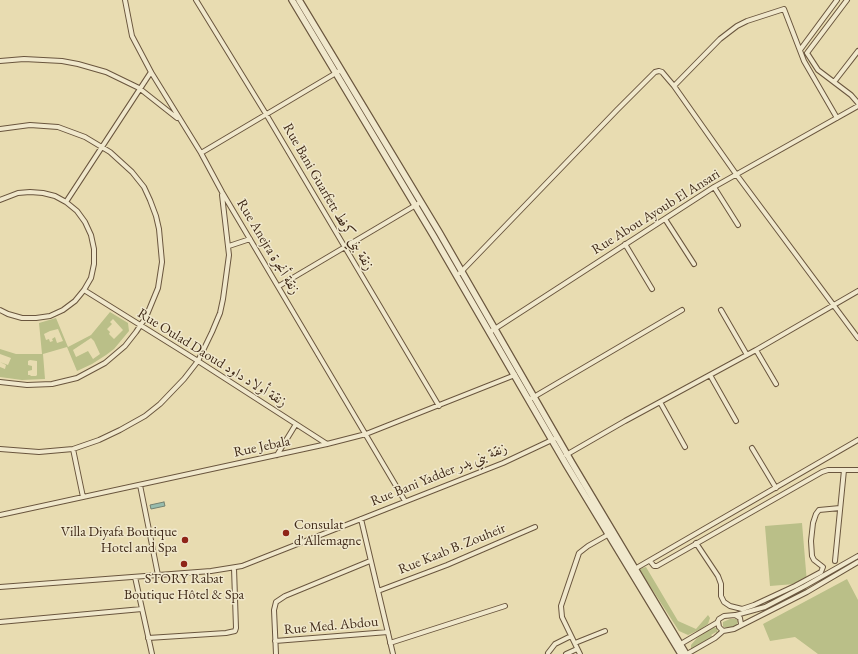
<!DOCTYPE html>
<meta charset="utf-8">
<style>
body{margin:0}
canvas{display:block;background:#e8dcb1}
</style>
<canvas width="858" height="654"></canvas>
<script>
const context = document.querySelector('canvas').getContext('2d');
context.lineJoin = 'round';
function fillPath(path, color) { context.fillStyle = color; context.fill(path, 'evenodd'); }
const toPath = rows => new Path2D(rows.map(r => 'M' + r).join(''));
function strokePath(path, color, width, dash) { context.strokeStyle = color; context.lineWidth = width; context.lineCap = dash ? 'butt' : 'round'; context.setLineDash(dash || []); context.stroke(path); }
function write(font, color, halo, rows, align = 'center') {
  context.font = font + ' "EB Garamond",Amiri,serif'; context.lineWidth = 3; context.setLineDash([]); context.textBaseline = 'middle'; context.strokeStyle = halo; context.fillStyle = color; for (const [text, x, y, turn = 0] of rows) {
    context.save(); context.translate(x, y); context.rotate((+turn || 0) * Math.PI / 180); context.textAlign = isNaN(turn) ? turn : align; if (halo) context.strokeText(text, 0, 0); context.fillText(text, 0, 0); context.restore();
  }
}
const green = toPath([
 [110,312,128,323,129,331,114,349,106,355,92,364,77,371,67,347,43,354,45,379,22,380,0,377,0,367,5,369,6,365,0,362,8,365,11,358,0,354,0,349,16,354,42,354,39,323,56,318,68,347,91,335],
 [113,319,123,330,114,339,109,334,110,332,107,329,112,324,110,322],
 [58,329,63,341,57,343,55,337,52,339,53,341,50,342,49,339,46,340,44,334,50,331],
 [91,338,94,341,100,354,93,359,88,351,76,357,73,350],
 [30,360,37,361,37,375,36,376,31,376,30,375,28,375,28,371,32,370,32,366,28,365,28,361],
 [802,523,807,583,770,586,765,526],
 [646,567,678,621,696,629,708,615,710,618,708,624,701,629,688,635,679,631,639,569],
 [847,579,858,600,858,654,818,654,795,637,770,641,763,624],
 [730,619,736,619,738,621,737,625,730,628,723,627,723,622],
 [713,627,717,628,718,634,717,635,716,632,711,635,713,637,693,648,691,648,691,645,697,638]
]);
const water = toPath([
 [164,502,165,506,151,509,150,505,164,502]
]);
const minor = toPath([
 [125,0,132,36,151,72,201,153,222,192,405,501],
 [196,0,266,114,439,406],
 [847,0,807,53,818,70,851,95,858,103],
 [800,50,837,0],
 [0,61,24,59,62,61,78,64,106,72,139,88,177,118],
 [834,82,858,51],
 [674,86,720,39,737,26,747,21,784,9,804,61,837,118],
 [0,129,30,125,58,127,85,137,110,152,132,172,144,187,150,200,156,216,159,229,162,262,158,288,146,317,136,332,125,346,105,363,77,378,52,384,27,385,0,382],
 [201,153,341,70],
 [714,187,738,225],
 [0,200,18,193,30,192,43,193,55,196,66,202,77,211,85,222,91,235,94,249,94,264,91,278,84,290,75,301,63,310,50,316,36,318,22,318,8,314,0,310],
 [66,202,151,72],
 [665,219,694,264],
 [625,244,652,289],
 [229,246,250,239],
 [460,273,617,110,655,72,659,71,662,72,674,86,736,174,858,338],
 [279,286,421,202],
 [84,290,198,361,327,444],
 [721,310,747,355],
 [490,332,714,187,858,106],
 [756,350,776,384],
 [710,375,736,421],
 [532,398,682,310],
 [660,402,685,447],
 [752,448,776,488],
 [0,449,39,452,73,449,99,440,120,430,145,416,160,404,184,379,198,361,212,332,220,313,223,299,229,255,222,195],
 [73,449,83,497],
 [277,455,296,424],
 [566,455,625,421,756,350,858,291],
 [140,485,158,575],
 [0,515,327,444,366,434,515,375],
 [361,519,393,654],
 [696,543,718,576,721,584,721,596,724,602,730,606,742,609,754,605,795,586,821,572,823,567,814,560,812,556,811,541,813,523,816,514,819,510,840,508],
 [650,561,654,566,657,566,822,472,828,470,858,470],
 [835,561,844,470],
 [633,570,858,440],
 [135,577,152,654],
 [0,587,211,571,242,566,503,463,554,439],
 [378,591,447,565,535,527],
 [736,615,765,607,805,586,858,556],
 [0,622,142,609],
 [741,624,740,618,735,615,724,616,719,619,718,621,719,627,723,631,734,629,807,592,858,562],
 [148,638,226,633,235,631,236,628,234,568],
 [275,641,388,632],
 [390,643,505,606],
 [575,643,605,631],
 [679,645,718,622],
 [548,653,555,644,571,636],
 [276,654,274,610,276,602,285,596,370,561],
 [566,654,577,649],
 [580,654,562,617,561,606,579,553,588,546,611,533],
 [687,654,715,638,723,631]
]);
const tertiary = toPath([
 [292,0,433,235,567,466,681,654],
 [299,0,439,232,572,463,686,654]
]);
const markers = [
 [286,533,4,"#8f2418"],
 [185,540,4,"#8f2418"],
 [184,564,4,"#8f2418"]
];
const streetNames = [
 ["Rue Bani Guarfett زنقة بني كرفط",328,197,60],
 ["Rue Abou Ayoub El Ansari",656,212,-32],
 ["Rue Anejra زنقة أنجرة",268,247,59],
 ["Rue Oulad Daoud زنقة أولاد داود",212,358,32],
 ["Rue Jebala",262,447,-12],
 ["Rue Bani Yadder زنقة بني يدر",439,475,-22],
 ["Rue Kaab B. Zouheir",452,549,-22],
 ["Rue Med. Abdou",331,626,-5]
];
const poiNames = [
 ["Consulat",294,525],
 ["d'Allemagne",294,541],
 ["Villa Diyafa Boutique",177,532,"right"],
 ["Hotel and Spa",177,548,"right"],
 ["STORY Rabat",184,579,"center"],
 ["Boutique Hôtel & Spa",184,595,"center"]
];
fillPath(green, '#babf88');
fillPath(water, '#97bcad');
strokePath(water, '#748271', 1);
strokePath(minor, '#6a563e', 6);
strokePath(tertiary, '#6a563e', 8);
strokePath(minor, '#f0e8cc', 4);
strokePath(tertiary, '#f0e8cc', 5.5);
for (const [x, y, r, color] of markers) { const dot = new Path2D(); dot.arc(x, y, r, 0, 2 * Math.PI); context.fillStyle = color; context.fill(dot); strokePath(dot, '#f0e8cc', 1.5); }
write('14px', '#402a18', '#f0e8cc', streetNames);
write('14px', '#402a18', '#f0e8cc', poiNames, 'left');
</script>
